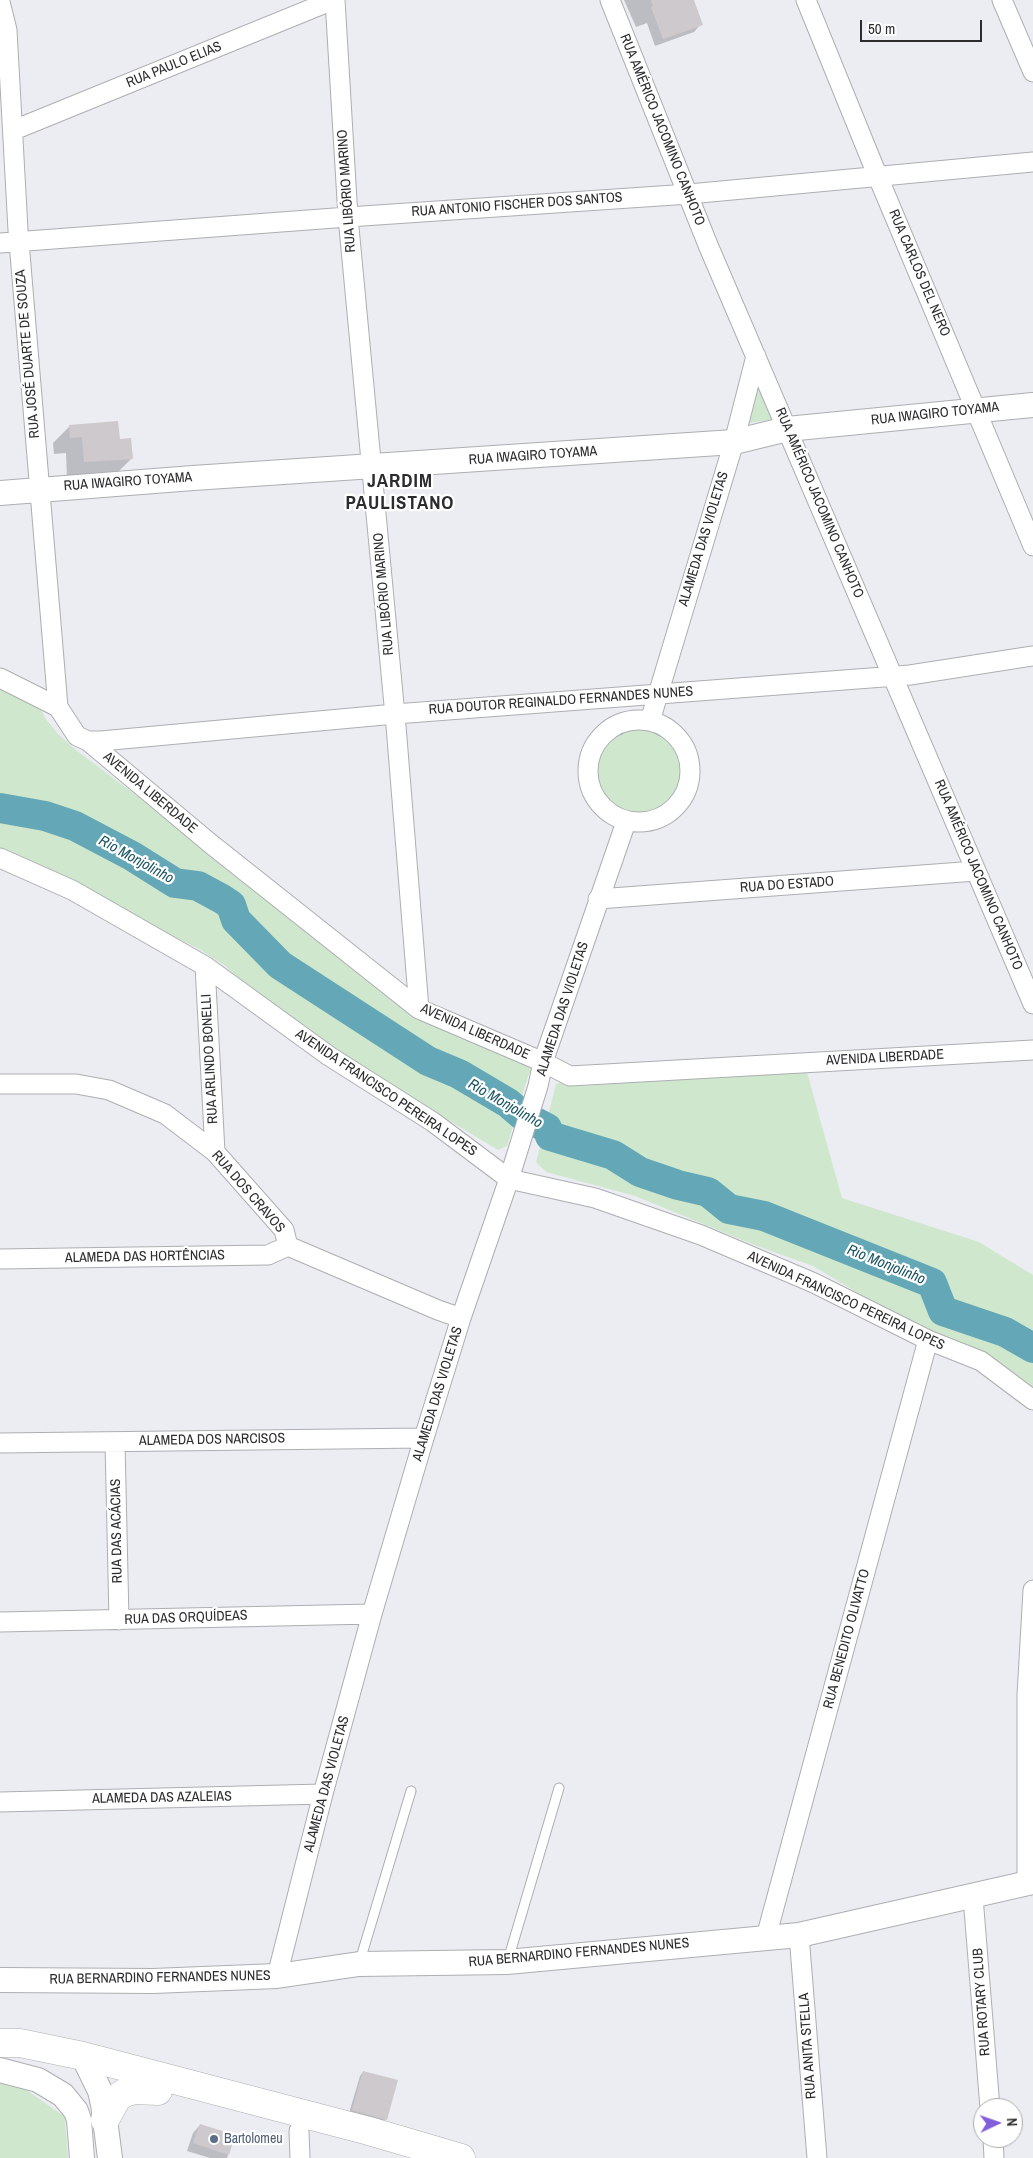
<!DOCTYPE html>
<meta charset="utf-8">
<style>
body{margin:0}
#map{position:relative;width:1033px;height:2158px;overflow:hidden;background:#ecedf3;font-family:"Archivo Narrow",sans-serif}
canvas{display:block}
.north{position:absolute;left:973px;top:2098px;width:50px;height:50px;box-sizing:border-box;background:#fff;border:1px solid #ababab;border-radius:50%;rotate:87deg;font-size:14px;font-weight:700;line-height:20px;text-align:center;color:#2c2c2e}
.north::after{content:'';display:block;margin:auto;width:18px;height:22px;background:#825ed9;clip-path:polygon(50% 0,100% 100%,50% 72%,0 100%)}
.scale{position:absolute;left:860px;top:20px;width:122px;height:22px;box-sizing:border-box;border:2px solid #2c2c2e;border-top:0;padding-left:6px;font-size:15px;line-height:18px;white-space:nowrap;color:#2c2c2e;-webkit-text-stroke:4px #fff;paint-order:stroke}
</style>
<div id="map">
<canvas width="1033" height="2158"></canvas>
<div class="north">N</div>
<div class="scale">50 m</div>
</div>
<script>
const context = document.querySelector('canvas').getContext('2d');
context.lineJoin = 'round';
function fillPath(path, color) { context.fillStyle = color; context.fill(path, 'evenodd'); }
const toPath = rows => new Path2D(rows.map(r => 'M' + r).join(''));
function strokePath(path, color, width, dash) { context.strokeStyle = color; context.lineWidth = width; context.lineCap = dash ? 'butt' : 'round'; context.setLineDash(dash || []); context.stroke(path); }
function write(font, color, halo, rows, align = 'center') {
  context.font = font + ' "Archivo Narrow",sans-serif'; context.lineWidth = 4.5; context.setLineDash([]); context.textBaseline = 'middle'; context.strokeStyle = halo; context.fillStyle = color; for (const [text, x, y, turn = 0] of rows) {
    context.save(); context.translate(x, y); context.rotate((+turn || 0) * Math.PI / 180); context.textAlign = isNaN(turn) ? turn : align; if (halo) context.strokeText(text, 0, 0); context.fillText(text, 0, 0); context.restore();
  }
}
const green = toPath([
 [760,390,776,419,749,423,748,416,757,391],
 [0,685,39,705,45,718,58,734,76,750,153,808,373,985,416,1014,533,1068,528,1076,507,1146,498,1150,373,1075,270,1007,224,965,197,948,0,853],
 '595 770a43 43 0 1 1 86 0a43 43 0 1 1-86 0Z',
 [806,1069,842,1198,979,1242,1033,1275,1033,1392,982,1351,919,1330,813,1266,757,1246,635,1196,546,1172,536,1162,556,1084,564,1081,583,1086],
 [0,2082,13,2084,28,2091,65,2117,68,2158,0,2158]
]);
const shadow = toPath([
 [624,0,692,0,701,24,694,32,655,46,647,23,636,27],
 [70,426,118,441,131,459,114,476,67,479,66,453,54,454,53,443],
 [363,2072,386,2119,382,2123,349,2113,360,2076],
 [200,2125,234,2136,227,2158,210,2158,187,2151,193,2133]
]);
const river = toPath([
 [0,808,45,816,75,826,132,856,175,883,198,886,222,899,231,905,236,920,280,965,428,1061,459,1074,508,1103,522,1115,547,1128,550,1136,613,1155,640,1172,678,1185,708,1192,729,1209,764,1216,932,1283,943,1311,1005,1332,1033,1348]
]);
const building = toPath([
 [651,0,694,0,703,25,663,39,651,7,653,6],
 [118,421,120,439,131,438,133,459,84,462,82,437,70,438,69,425],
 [363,2071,398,2080,387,2120,352,2110],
 [200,2124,235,2135,229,2155,193,2143]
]);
const service = toPath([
 [508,1960,559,1788],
 [359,1964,411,1791]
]);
const minor = toPath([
 [335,0,348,217,396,726,419,1009],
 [610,0,708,245,1033,1004],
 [806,0,878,177,1033,546],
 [1002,0,1033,72],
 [0,2,7,30,18,230,58,707],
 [14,130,333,0],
 [0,243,348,217,689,194,1033,162],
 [0,678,58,707,77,736,88,741,211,844,419,1009,543,1062,570,1076,1033,1050],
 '588 771a51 51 0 1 1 102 0a51 51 0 1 1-102 0Z',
 [650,721,734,442,756,356],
 [88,741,101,741,395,714,910,675,1033,656],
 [0,858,72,890,205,966,329,1056,433,1122,509,1179,595,1198,701,1235,814,1283,928,1340,981,1361,1033,1400],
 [598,899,976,871],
 [205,966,215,1152],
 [0,1084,76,1084,109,1090,165,1114,215,1152,284,1230,288,1246,438,1310,461,1318],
 [0,1259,268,1255,288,1246],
 [115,1442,119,1620],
 [0,1443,424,1438],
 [0,1622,372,1614],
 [0,1802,323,1794],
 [1027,1883,1027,1695,1033,1590],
 [973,1897,990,2108],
 [799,1935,817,2158],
 [766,1937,928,1340],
 [277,1976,323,1794,372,1614,424,1438,461,1318,509,1179,538,1086,543,1062,626,822],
 [299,2131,300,2158],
 [993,2138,994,2158]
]);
const tertiary = toPath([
 [0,493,193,478,734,442,787,429,1033,405],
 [0,1980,153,1981,277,1976,359,1964,507,1962,799,1935,1033,1882],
 [83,2056,100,2091,103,2104,110,2158],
 [0,2070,38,2080,63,2095,76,2111,79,2120,82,2158]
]);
const primary = toPath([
 [0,2043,20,2043,83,2056,369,2131,461,2158],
 [105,2120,117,2098,124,2093,134,2090,158,2091]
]);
const markers = [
 [214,2139,5,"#5c6f8a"]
];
const streetNames = [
 ["RUA PAULO ELIAS",174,65,-22],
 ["RUA AMÉRICO JACOMINO CANHOTO",662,130,68],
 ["RUA LIBÓRIO MARINO",347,191,-94],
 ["RUA ANTONIO FISCHER DOS SANTOS",517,205,-4],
 ["RUA CARLOS DEL NERO",919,273,67],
 ["RUA JOSÉ DUARTE DE SOUZA",28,354,-95],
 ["RUA IWAGIRO TOYAMA",935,414,-6],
 ["RUA IWAGIRO TOYAMA",533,456,-4],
 ["RUA IWAGIRO TOYAMA",128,482,-4],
 ["RUA AMÉRICO JACOMINO CANHOTO",819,503,67],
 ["ALAMEDA DAS VIOLETAS",704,539,-73],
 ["RUA LIBÓRIO MARINO",384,594,-95],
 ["RUA DOUTOR REGINALDO FERNANDES NUNES",561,701,-4],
 ["AVENIDA LIBERDADE",150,793,40],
 ["RUA AMÉRICO JACOMINO CANHOTO",978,875,67],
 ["RUA DO ESTADO",787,885,-4],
 ["ALAMEDA DAS VIOLETAS",563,1009,-72],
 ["AVENIDA LIBERDADE",475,1032,24],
 ["AVENIDA LIBERDADE",885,1058,-3],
 ["RUA ARLINDO BONELLI",210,1059,-93],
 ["AVENIDA FRANCISCO PEREIRA LOPES",386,1093,34],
 ["RUA DOS CRAVOS",248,1192,49],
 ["ALAMEDA DAS HORTÊNCIAS",145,1257,-1],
 ["AVENIDA FRANCISCO PEREIRA LOPES",846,1301,25],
 ["ALAMEDA DAS VIOLETAS",438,1394,-73],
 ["ALAMEDA DOS NARCISOS",212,1440,-1],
 ["RUA DAS ACÁCIAS",117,1531,-91],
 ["RUA DAS ORQUÍDEAS",186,1618,-2],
 ["RUA BENEDITO OLIVATTO",847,1639,-75],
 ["ALAMEDA DAS VIOLETAS",327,1784,-75],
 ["ALAMEDA DAS AZALEIAS",162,1798,-1],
 ["RUA BERNARDINO FERNANDES NUNES",579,1953,-5],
 ["RUA BERNARDINO FERNANDES NUNES",160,1978,-1],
 ["RUA ROTARY CLUB",982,2002,-94],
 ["RUA ANITA STELLA",808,2046,-94]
];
const serviceNames = [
 ["Bartolomeu",224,2139]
];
const waterNames = [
 ["Rio Monjolinho",136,860,29],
 ["Rio Monjolinho",505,1104,30],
 ["Rio Monjolinho",886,1265,22]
];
const districtNames = [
 ["JARDIM",400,482],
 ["PAULISTANO",400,504]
];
fillPath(green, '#cfe8cd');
fillPath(shadow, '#0003');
strokePath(river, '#64a8b7', 30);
fillPath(building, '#cec9cd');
strokePath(service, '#adaeb3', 11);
strokePath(minor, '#adaeb3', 21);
strokePath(tertiary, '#adaeb3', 26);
strokePath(primary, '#adaeb3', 29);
strokePath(service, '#fff', 9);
strokePath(minor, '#fff', 19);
strokePath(tertiary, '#fff', 24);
strokePath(primary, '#fff', 28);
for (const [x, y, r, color] of markers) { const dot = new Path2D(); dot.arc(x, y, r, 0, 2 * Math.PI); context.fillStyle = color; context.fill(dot); strokePath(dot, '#fff', 2); }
write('14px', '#2c2c2e', '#fff', streetNames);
write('14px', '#4e5e75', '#fff', serviceNames, 'left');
write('italic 15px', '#1b5561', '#fff', waterNames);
context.letterSpacing = '1px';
write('bold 19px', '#2c2c2e', '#fff', districtNames);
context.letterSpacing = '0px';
</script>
